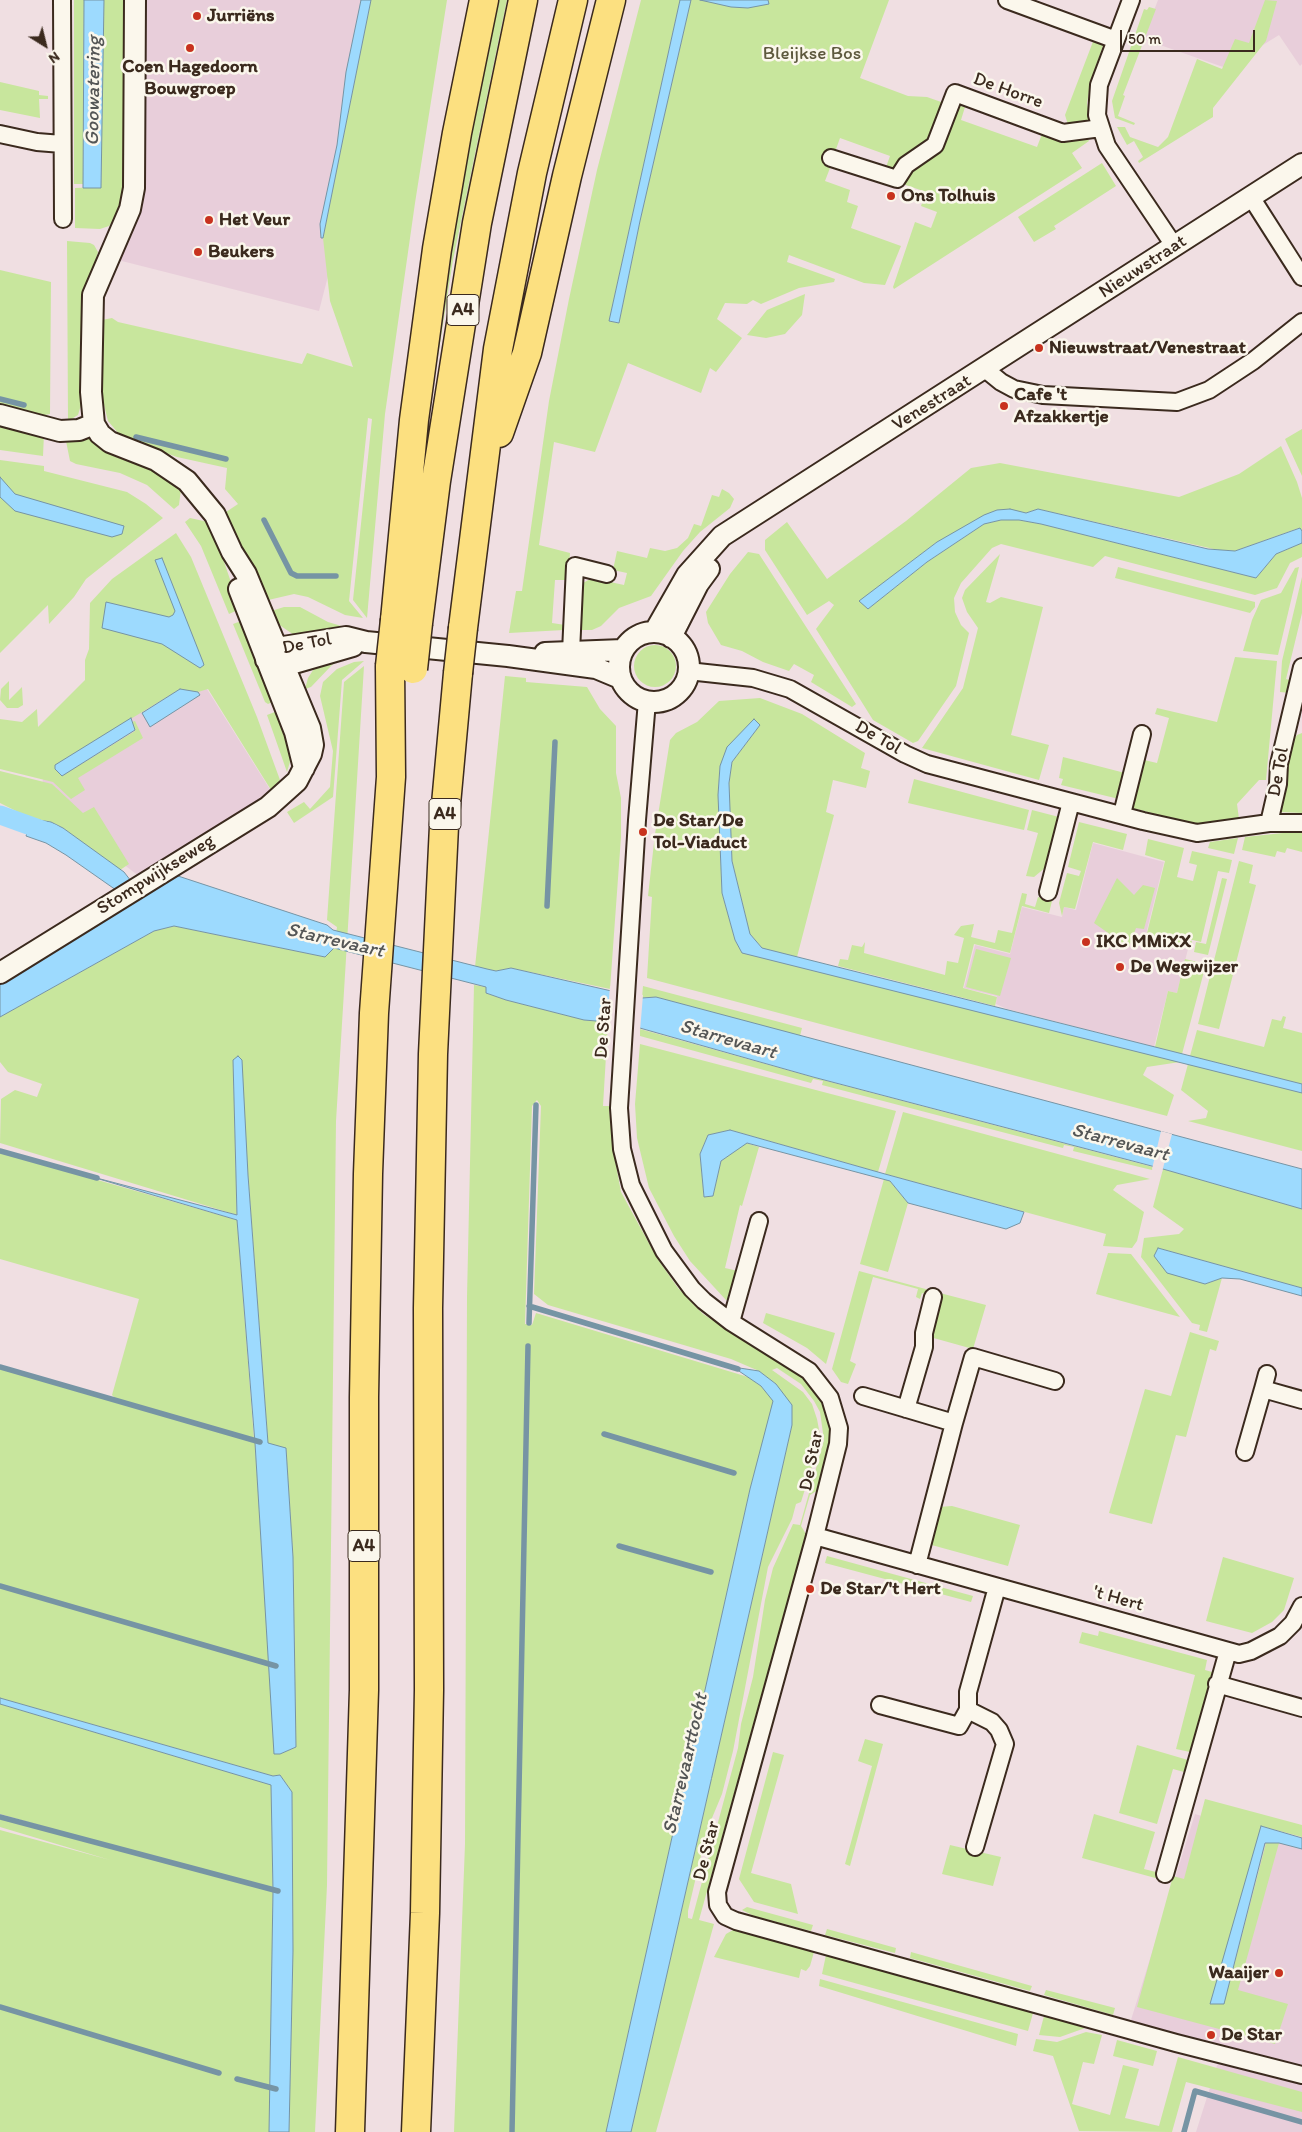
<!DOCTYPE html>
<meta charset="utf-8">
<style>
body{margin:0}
#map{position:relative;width:1302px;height:2132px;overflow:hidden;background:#f0dfe2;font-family:Itim,sans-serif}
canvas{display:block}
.north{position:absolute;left:20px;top:20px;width:50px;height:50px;-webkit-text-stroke:4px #fbf7ec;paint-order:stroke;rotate:144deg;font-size:14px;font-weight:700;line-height:20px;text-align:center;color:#3b2a1e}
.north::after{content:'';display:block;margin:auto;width:18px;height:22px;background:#3b2a1e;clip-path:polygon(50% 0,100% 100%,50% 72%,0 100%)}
.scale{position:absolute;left:1120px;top:30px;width:135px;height:22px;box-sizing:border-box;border:2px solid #3b2a1e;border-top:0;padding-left:6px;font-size:15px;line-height:18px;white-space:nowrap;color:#3b2a1e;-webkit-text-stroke:4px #fbf7ec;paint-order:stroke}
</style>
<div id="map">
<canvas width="1302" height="2132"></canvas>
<div class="north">N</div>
<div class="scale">50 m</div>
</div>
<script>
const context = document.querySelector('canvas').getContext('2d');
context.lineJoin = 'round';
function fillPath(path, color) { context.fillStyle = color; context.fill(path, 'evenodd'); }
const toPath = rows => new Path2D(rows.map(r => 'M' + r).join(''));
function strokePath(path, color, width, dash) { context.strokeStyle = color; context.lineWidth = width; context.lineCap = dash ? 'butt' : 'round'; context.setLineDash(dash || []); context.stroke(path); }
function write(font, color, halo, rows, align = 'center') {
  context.font = font + ' Itim,sans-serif'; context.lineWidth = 5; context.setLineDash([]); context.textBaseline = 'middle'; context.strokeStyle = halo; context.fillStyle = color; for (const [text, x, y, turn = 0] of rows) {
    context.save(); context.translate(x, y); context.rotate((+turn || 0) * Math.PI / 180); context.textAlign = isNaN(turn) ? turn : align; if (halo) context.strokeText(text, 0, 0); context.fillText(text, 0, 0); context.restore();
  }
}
const built = toPath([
 [110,0,399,0,319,311,110,258],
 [1158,0,1302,0,1302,64,1300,66,1279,35,1226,68,1143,39],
 [195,670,271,791,263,799,140,877,79,830,40,814,44,765],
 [1093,843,1164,862,1145,938,1188,949,1177,993,1168,991,1154,1047,1007,1009,996,1004,997,996,964,988,975,945,1010,954,1022,907,1062,917,1064,907,1076,910],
 [1195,1814,1302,1846,1302,2132,1196,2132,1219,2059,1126,2036]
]);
const green = toPath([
 [74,0,84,0,83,184,74,184],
 [104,0,124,0,123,195,116,216,109,226,100,229,75,228,75,188,101,187],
 [371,0,447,0,415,203,385,414,367,618,353,600,372,419,368,418,349,601,363,618,345,615,308,597,294,594,264,601,226,512,238,504,225,489,227,468,177,457,132,441,119,434,108,421,102,397,102,320,112,318,118,322,302,364,307,353,353,367,330,301,323,238],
 [495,0,507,0,453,260,434,382,431,380,452,226],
 [641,0,680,0,609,321,619,323,640,221,691,0,889,0,860,78,908,96,927,97,944,103,931,138,895,170,885,170,890,156,840,138,835,152,832,151,826,166,830,168,825,181,850,190,847,202,858,206,851,228,901,246,885,285,864,283,789,255,787,262,835,279,834,282,799,288,761,304,753,300,747,304,725,303,717,319,742,338,716,372,710,368,701,393,628,363,595,452,554,442,539,545,570,553,568,580,555,580,552,623,565,625,564,630,509,633,516,591,522,591,549,401,569,299,597,170],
 [1265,0,1277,1,1266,41,1213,108,1213,117,1139,163,1138,161,1143,157,1134,141,1127,145,1117,127,1125,127,1130,137,1158,147,1168,137,1197,59,1222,69,1235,39,1249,43],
 [1149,7,1156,9,1123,95,1125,96,1118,116,1135,123,1134,125,1115,118,1112,101,1144,9,1147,10],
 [1094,39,1104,43,1091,80,1087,103,1091,125,1069,128,1065,115],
 [0,82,39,91,39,95,48,96,48,99,39,99,40,118,0,110],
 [961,106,965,107,961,120,1037,147,1042,134,1061,142,1087,137,1089,141,1072,153,1082,168,894,289,893,287,915,222,931,228,937,212,921,206,926,192,903,184,909,168,956,108],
 [1102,163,1116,186,1054,226,1056,229,1034,242,1018,217],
 [67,241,90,243,94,245,98,252,82,305,81,405,78,415,68,421],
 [0,270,51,282,50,414,45,415,45,419,0,407],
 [805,294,802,315,785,334,766,338,747,335,767,310],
 [0,422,44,434,43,456,0,450],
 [1302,429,1302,476,1285,439],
 [85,438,91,439,105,452,116,457,159,472,181,489,179,505,174,509,147,485,120,473,76,464,70,461,66,441],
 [1281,446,1297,482,1302,498,1302,531,1299,528,1235,551,1218,550,1038,509,1026,513,997,510,937,542,860,601,868,609,927,562,984,524,1001,520,1019,520,1041,524,1256,578,1276,554,1302,543,1302,557,1290,563,1277,588,1255,595,1105,556,1093,567,1001,544,992,548,961,583,954,598,955,612,961,625,969,633,956,686,918,741,913,743,873,720,816,629,834,605,829,601,807,615,765,550,765,540,787,522,827,579,906,521,971,468,1000,463,1179,497,1239,474],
 [0,460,44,466,44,471,127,492,146,504,163,518,86,579,74,597,49,624,48,605,0,653],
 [722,489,729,493,734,499,730,508,700,532,683,551,651,596,619,608,601,626,592,630,579,630,583,583,592,578,624,585,627,573,613,570,617,551,647,558,650,548,665,551,677,548,688,538,694,524,701,526,712,495,719,497],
 [190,518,208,522,215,535,240,609,229,614,201,546,185,522],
 [176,533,191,557,257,717,280,780,271,790,208,689,198,692,180,689,55,765,62,776,135,731,132,722,135,721,143,738,78,778,85,790,71,799,53,782,0,769,0,719,22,722,37,709,38,727,85,680,85,660,89,649,90,603,112,579],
 [748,552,759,554,856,704,852,707,811,682,814,675,794,664,789,671,763,662,742,651,721,645,708,623,706,612,730,574],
 [1000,554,986,602,990,603,1001,597,1043,607,1011,735,1049,745,1039,780,922,748,963,688,978,628,967,612,962,598,965,590],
 [1118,567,1255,602,1255,607,1250,613,1115,578],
 [1299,567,1278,655,1243,651,1252,620,1261,600,1281,593,1295,568],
 [1302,577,1302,613,1286,679,1293,681,1290,693,1280,692,1282,661],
 [284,607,300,607,328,622,355,630,303,636,294,635,281,626,268,612],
 [244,620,277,700,268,704,265,702,233,624],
 '634 666a21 21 0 1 1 42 0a21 21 0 1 1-42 0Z',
 [1235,657,1277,661,1266,780,1259,780,1237,804,1239,819,1211,823,1188,823,1133,808,1144,760,1157,763,1169,718,1155,714,1157,708,1217,722],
 [342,659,332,665,311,687,305,689,308,678,317,664],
 [364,661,342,680,333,797,294,823,287,812,304,802,310,809,330,787,333,751,320,696,323,682,337,669,354,662],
 [364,666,336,1121,327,1885,315,2132,289,2132,293,1951,292,1792,280,1775,273,1776,0,1698,0,1365,116,1399,112,1395,139,1299,0,1259,0,1152,237,1220,254,1439,142,1407,255,1443,270,1678,280,1754,296,1747,293,1557,286,1449,268,1443,248,1175,233,1060,237,1215,0,1143,1,1099,15,1090,37,1097,42,1084,8,1072,0,1062,0,1017,154,931,174,926,325,957,334,948,337,927,327,920,344,682],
 [505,676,526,678,526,682,587,687,600,709,616,726,616,773,621,798,621,837,610,989,511,968,496,971,475,967],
 [9,681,9,700,22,687,23,705,18,708,7,708,0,700,1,689],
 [760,698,802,714,865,753,861,768,870,771,866,788,833,780,826,812,834,815,797,957,762,948,750,934,732,861,729,783,732,762,760,725,720,766,718,795,722,893,735,940,742,953,1180,1062,1147,1067,1143,1075,1174,1095,1167,1116,647,978,652,897,648,896,655,834,670,740,676,733,697,722,719,701],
 [280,710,292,755,287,772,267,715],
 [1302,733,1302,813,1279,812,1290,745,1297,735],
 [1063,757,1125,773,1119,799,1061,785,1063,779,1059,778],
 [0,771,52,784,83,813,94,807,129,864,120,870,63,828,51,822,32,819,0,803],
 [914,779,1029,810,1024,830,908,803],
 [1032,810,1059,817,1046,867,1034,877,1026,876,1038,833,1027,830],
 [1079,822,1127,834,1123,850,1093,842,1075,909,1064,907,1062,916,1059,903,1067,873,1079,876,1081,871,1068,867],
 [1302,831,1302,852,1287,848,1285,853,1277,851,1275,857,1242,850,1245,837],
 [1238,838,1234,854,1208,848,1210,842],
 [1148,839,1184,848,1177,877,1193,881,1197,865,1189,863,1192,851,1232,860,1229,873,1218,871,1201,942,1163,933,1163,935,1192,941,1190,949,1146,937,1165,861,1145,855],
 [1239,861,1253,865,1249,883,1256,885,1219,1029,1198,1024],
 [1117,878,1134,895,1143,885,1155,888,1144,929,1136,928,1129,947,1113,943,1111,935,1094,923],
 [1222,878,1227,879,1208,955,1194,952,1196,942,1206,944],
 [1022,893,1027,894,1025,904,1035,907,1038,897,1052,901,1049,913,1022,906,1010,953,974,944,963,988,997,997,995,1006,838,966,840,959,848,960,852,945,862,947,865,942,864,953,945,975,947,961,958,963,964,938,954,935,961,926,974,924,971,937,995,943,998,930,1012,933],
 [976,949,1011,958,1000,996,966,987],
 [1185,959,1206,964,1182,1054,1155,1047,1168,991,1177,993],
 [474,985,486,987,486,993,506,1000,584,1020,608,1022,603,1106,609,1106,613,1149,621,1192,657,1258,678,1288,703,1314,806,1380,820,1399,830,1424,829,1450,818,1490,810,1495,801,1526,806,1534,699,1920,714,1924,656,2132,631,2132,792,1425,776,1384,759,1371,731,1359,548,1305,534,1294,541,1106,537,1100,532,1106,525,1324,532,1325,536,1313,748,1377,761,1386,774,1401,750,1489,606,2132,454,2132,465,1844,467,1297],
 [777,1368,801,1384,814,1401,820,1412,824,1440,800,1525,793,1524,773,1568,765,1600,753,1677,741,1724,738,1748,692,1919,688,1918,688,1911,707,1830,722,1794,733,1751,768,1567,792,1519,796,1504,801,1502,816,1454,820,1435,817,1419,812,1404,803,1392,772,1370],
 [643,986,802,1028,800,1036,656,997,642,998],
 [1283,1016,1286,1017,1283,1028,1302,1033,1302,1084,1190,1056,1197,1030,1264,1047,1272,1019,1281,1021],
 [640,1029,823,1080,1153,1167,1152,1170,1073,1151,1074,1147,1064,1145,1063,1148,822,1085,823,1081,813,1079,811,1083,640,1036],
 [640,1044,896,1111,878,1172,730,1130,708,1135,700,1154,704,1197,713,1196,721,1161,746,1143,759,1147,742,1206,740,1205,725,1268,738,1271,729,1299,726,1300,690,1261,674,1236,649,1188,637,1138,635,1104],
 [1188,1064,1302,1093,1302,1151,1188,1121,1206,1118,1208,1111,1181,1090],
 [903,1112,1150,1179,1117,1185,1113,1190,1144,1212,1137,1241,1132,1248,1103,1246,1106,1234,885,1174],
 [1163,1169,1302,1209,1302,1288,1158,1248,1205,1284,1222,1278,1207,1332,1199,1330,1200,1325,1192,1323,1141,1257,1144,1238,1179,1234,1184,1229,1153,1207],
 [884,1179,890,1181,908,1203,888,1272,860,1264],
 [1108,1253,1131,1254,1180,1317,1096,1294],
 [859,1271,933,1291,932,1296,922,1293,920,1299,916,1297,918,1289,873,1277,850,1361,856,1364,848,1384,841,1382,832,1369],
 [936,1292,986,1305,973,1349,930,1337,941,1299],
 [766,1313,835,1333,826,1364,807,1348,763,1323],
 [1190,1332,1219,1341,1216,1351,1210,1349,1186,1437,1176,1435,1152,1524,1109,1513,1145,1389,1171,1396],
 [952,1506,1020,1525,1008,1566,928,1544,939,1507],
 [827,1556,973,1596,971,1602,825,1563],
 [1223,1557,1294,1578,1284,1610,1272,1622,1252,1633,1206,1621],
 [1099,1631,1207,1660,1205,1670,1212,1672,1190,1752,1176,1749,1195,1675,1079,1643,1082,1632,1098,1636],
 [0,1704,271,1785,273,1891,269,2132,0,2132,0,1830,110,1860,0,1827,0,1819,200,1871,0,1814],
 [865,1739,883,1744,850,1866,845,1864,872,1766,858,1761],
 [1137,1745,1188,1760,1184,1772,1173,1769,1157,1824,1119,1813],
 [773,1752,784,1755,751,1873,791,1884,798,1914,754,1902,739,1879],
 [1205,1799,1302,1825,1302,1837,1261,1826,1224,2004,1266,1843,1279,1843,1238,1990,1288,2004,1275,2044,1137,2007,1173,1876,1184,1879],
 [1094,1814,1155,1832,1144,1869,1160,1873,1159,1879,1082,1858],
 [950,1845,1001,1857,993,1886,942,1874],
 [747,1907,813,1925,811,1931,754,1916,742,1910],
 [827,1929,896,1948,895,1953,825,1935],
 [733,1930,814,1952,810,1966,806,1971,801,1969,799,1978,714,1957,726,1934],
 [911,1952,1032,1986,1030,1991,910,1958],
 [826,1955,1033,2013,1028,2031,822,1974],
 [820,1979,1018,2034,1016,2046,819,1986],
 [1046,1990,1115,2008,1113,2015,1044,1995],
 [1044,2016,1088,2027,1060,2037,1039,2035],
 [1086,2032,1102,2035,1094,2064,1083,2062,1072,2104,1110,2115,1123,2065,1139,2069,1125,2118,1159,2126,1178,2057,1302,2092,1302,2112,1186,2082,1172,2132,1079,2131,1053,2056,1033,2051,1036,2039,1057,2042],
 [1117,2040,1157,2051,1153,2066,1113,2056]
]);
const water = toPath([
 [84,0,104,0,101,188,83,188,84,0],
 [361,0,371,0,323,238,321,238,320,224,337,145,346,72,361,0],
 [680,0,691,0,640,221,619,323,609,321,680,0],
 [700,0,768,0,769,4,748,8,731,7,700,0],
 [0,477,15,494,124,526,122,534,112,537,15,511,0,497,0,477],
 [1010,509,1026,513,1038,509,1208,549,1235,551,1300,528,1302,531,1302,543,1276,554,1256,578,1041,524,1019,520,1001,520,984,524,927,562,868,609,859,601,937,542,984,515,997,510,1010,509],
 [162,558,203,662,204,665,200,668,162,644,102,628,106,602,169,617,173,615,175,611,155,560,162,558],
 [180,689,198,692,200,695,150,727,142,713,180,689],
 [131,718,135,730,62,776,55,769,55,765,131,718],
 [754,719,760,725,732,762,729,783,732,861,750,934,762,948,1302,1084,1302,1093,742,953,735,940,722,893,718,795,720,766,727,747,754,719],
 [32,819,51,822,63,828,124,872,131,881,175,875,327,925,333,930,487,969,496,971,511,968,642,998,656,997,1302,1169,1302,1209,1163,1169,813,1077,608,1019,608,1022,584,1020,506,1000,486,993,486,987,334,948,325,957,174,926,154,931,0,1017,0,982,130,905,116,890,66,855,46,843,26,836,32,819],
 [238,1056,242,1060,248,1175,268,1443,286,1448,293,1557,296,1747,280,1754,274,1754,255,1443,237,1220,89,1176,237,1215,233,1060,238,1056],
 [730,1130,885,1174,1024,1212,1020,1223,1006,1229,908,1203,890,1181,747,1143,721,1161,713,1196,704,1197,700,1154,708,1135,730,1130],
 [1158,1248,1302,1288,1302,1296,1240,1279,1222,1278,1205,1284,1167,1273,1154,1256,1158,1248],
 [733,1367,759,1371,776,1384,792,1405,792,1425,631,2132,606,2132,750,1489,773,1401,761,1386,733,1367],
 [0,1698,273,1776,280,1775,292,1792,293,1951,289,2132,269,2132,273,1891,271,1785,0,1704,0,1698],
 [1261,1826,1302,1838,1302,1849,1279,1843,1265,1843,1224,2004,1210,2004,1261,1826]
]);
const pier = toPath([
 [610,986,643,995,640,1031,610,1022,607,1024],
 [1161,1131,1172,1134,1162,1172,1152,1169]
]);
const stream = toPath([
 [0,399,24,405],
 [136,437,226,459],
 [264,520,291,573,297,576,336,576],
 [547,906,555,742],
 [0,1151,97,1178],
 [529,1306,738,1369],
 [529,1323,536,1105],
 [0,1367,260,1442],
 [604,1434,734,1473],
 [619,1546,711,1572],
 [0,1586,276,1666],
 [0,1817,278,1891],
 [0,2007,219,2073],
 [237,2079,276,2089],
 [512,2132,528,1346],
 [1184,2132,1195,2091,1302,2122]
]);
const canal = toPath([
 [0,815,53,834]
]);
const minor = toPath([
 [62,0,63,219],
 [1007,0,1116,40],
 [1131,0,1099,85,1097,115,1107,146,1175,247],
 [0,134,37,142,62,144],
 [831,158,897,179,906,165,935,145,955,93,1063,133,1101,128],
 [1251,197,1302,277],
 [985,369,1001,382,1014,389,1043,395,1177,402,1209,390,1253,361,1302,322],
 [571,652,575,566,607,574],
 [688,671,753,678,790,689,905,754,927,764,1143,821,1197,833,1269,823,1302,823],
 [647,701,637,820,619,1108,622,1149,631,1185,664,1251,692,1289,704,1301,731,1322,809,1371,830,1398,839,1428,838,1444,815,1536,717,1892,718,1905,725,1916,736,1921,1176,2043,1302,2075],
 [1122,814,1142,734],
 [1269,823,1278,784,1279,764,1302,667],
 [1048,892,1071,802],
 [731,1322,759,1221],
 [1263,1389,1267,1374],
 [863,1396,954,1423,917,1565],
 [906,1409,924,1347,924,1333,933,1297],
 [954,1423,973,1357,1055,1381],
 [1245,1452,1263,1389,1302,1400],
 [815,1536,1239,1654,1251,1651,1280,1636,1293,1623,1302,1606],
 [1217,1684,1302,1708],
 [880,1705,959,1726,968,1710],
 [975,1847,1005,1744,999,1730,992,1722,968,1710,968,1692,997,1587],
 [1165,1874,1228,1651]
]);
const tertiary = toPath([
 [0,415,60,431,79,430,94,424],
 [239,589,295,732,304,768],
 [655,631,687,575,722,536,1302,164],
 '619 667a35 35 0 1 1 70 0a35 35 0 1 1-70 0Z',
 [671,637,698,584,709,569],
 [545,653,623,650],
 [266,660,277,648,346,637,366,642,508,656,596,668,620,678],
 [272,662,284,666,353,646],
 [0,973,268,807,297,781,311,754,313,745,310,728,246,574,232,552,215,515,187,481,156,460,110,442,100,434,94,424,91,392,93,295,130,209,134,188,135,0]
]);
const motorway = toPath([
 [499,433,527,353,567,176,611,0],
 [395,620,414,420,437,249,457,133,484,0],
 [418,623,436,481,477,223,523,0],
 [463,628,498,349,532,173,573,0],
 [350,2132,364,1690,364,1397,368,1174,374,1013,391,777,390,666],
 [416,2132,425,1913,429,1690,428,1308,433,1054,444,826,458,673]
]);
const motorwayBridge = toPath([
 [390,666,395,620],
 [413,669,418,623],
 [458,673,463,628]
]);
const markers = [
 [197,16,5,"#c8321e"],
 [190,48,5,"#c8321e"],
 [891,196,5,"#c8321e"],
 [209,220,5,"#c8321e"],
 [198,252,5,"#c8321e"],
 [1039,348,5,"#c8321e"],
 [1004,406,5,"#c8321e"],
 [643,832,5,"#c8321e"],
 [1086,942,5,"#c8321e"],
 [1120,967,5,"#c8321e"],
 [810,1589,5,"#c8321e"],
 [1279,1973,5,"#c8321e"],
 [1211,2035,5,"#c8321e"]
];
const shields = [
 [463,310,32],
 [445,814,32],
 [364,1546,32]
];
const shieldNames = [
 ["A4",463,310],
 ["A4",445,814],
 ["A4",364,1546]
];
const poiNames = [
 ["Jurriëns",207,16],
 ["Coen Hagedoorn",190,67,"center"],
 ["Bouwgroep",190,89,"center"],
 ["Ons Tolhuis",901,196],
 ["Het Veur",219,220],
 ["Beukers",208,252],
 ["Nieuwstraat/Venestraat",1049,348],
 ["Cafe 't",1014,395],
 ["Afzakkertje",1014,417],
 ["De Star/De",653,821],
 ["Tol-Viaduct",653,843],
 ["IKC MMiXX",1096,942],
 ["De Wegwijzer",1130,967],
 ["De Star/'t Hert",820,1589],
 ["Waaijer",1269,1973,"right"],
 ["De Star",1221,2035]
];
const parkNames = [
 ["Bleijkse Bos",812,54]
];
const streetNames = [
 ["De Horre",1008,91,20],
 ["Nieuwstraat",1143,267,-33],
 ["Venestraat",932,403,-32],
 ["De Tol",307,644,-11],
 ["De Tol",878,738,30],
 ["De Tol",1279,772,-80],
 ["Stompwijkseweg",156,875,-32],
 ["De Star",604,1028,-86],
 ["De Star",812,1461,-79],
 ["'t Hert",1118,1599,16],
 ["De Star",707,1851,-76]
];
const waterNames = [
 ["Goowatering",94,91,-89],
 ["Starrevaart",335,941,13],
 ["Starrevaart",728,1040,16],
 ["Starrevaart",1120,1143,15],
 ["Starrevaarttocht",686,1764,-77]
];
fillPath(built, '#e8ceda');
fillPath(green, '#c8e69d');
fillPath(water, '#9ddafe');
strokePath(water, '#7694a4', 1);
fillPath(pier, '#f0dfe2');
strokePath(stream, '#7694a4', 5.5);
strokePath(canal, '#9ddafe', 19);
strokePath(minor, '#3b2a1e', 20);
strokePath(tertiary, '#3b2a1e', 24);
strokePath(motorway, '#3b2a1e', 31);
strokePath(minor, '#fbf7ec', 16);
strokePath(tertiary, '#fbf7ec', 20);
strokePath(motorway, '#fce080', 28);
strokePath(motorwayBridge, '#3b2a1e', 31, []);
strokePath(motorwayBridge, '#fce080', 28);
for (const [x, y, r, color] of markers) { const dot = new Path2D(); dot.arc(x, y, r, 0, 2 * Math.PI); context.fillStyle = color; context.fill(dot); strokePath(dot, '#fbf7ec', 2); }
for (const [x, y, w] of shields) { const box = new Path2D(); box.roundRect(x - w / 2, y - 15.5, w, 31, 4); context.fillStyle = '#fbf7ec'; context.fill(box); strokePath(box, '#3b2a1e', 1); }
write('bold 18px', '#3b2a1e', null, shieldNames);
write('bold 19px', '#3b2a1e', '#fbf7ec', poiNames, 'left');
write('19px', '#5e593e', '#fbf7ec', parkNames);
write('19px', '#3b2a1e', '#fbf7ec', streetNames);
write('italic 20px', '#545656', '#fbf7ec', waterNames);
</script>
